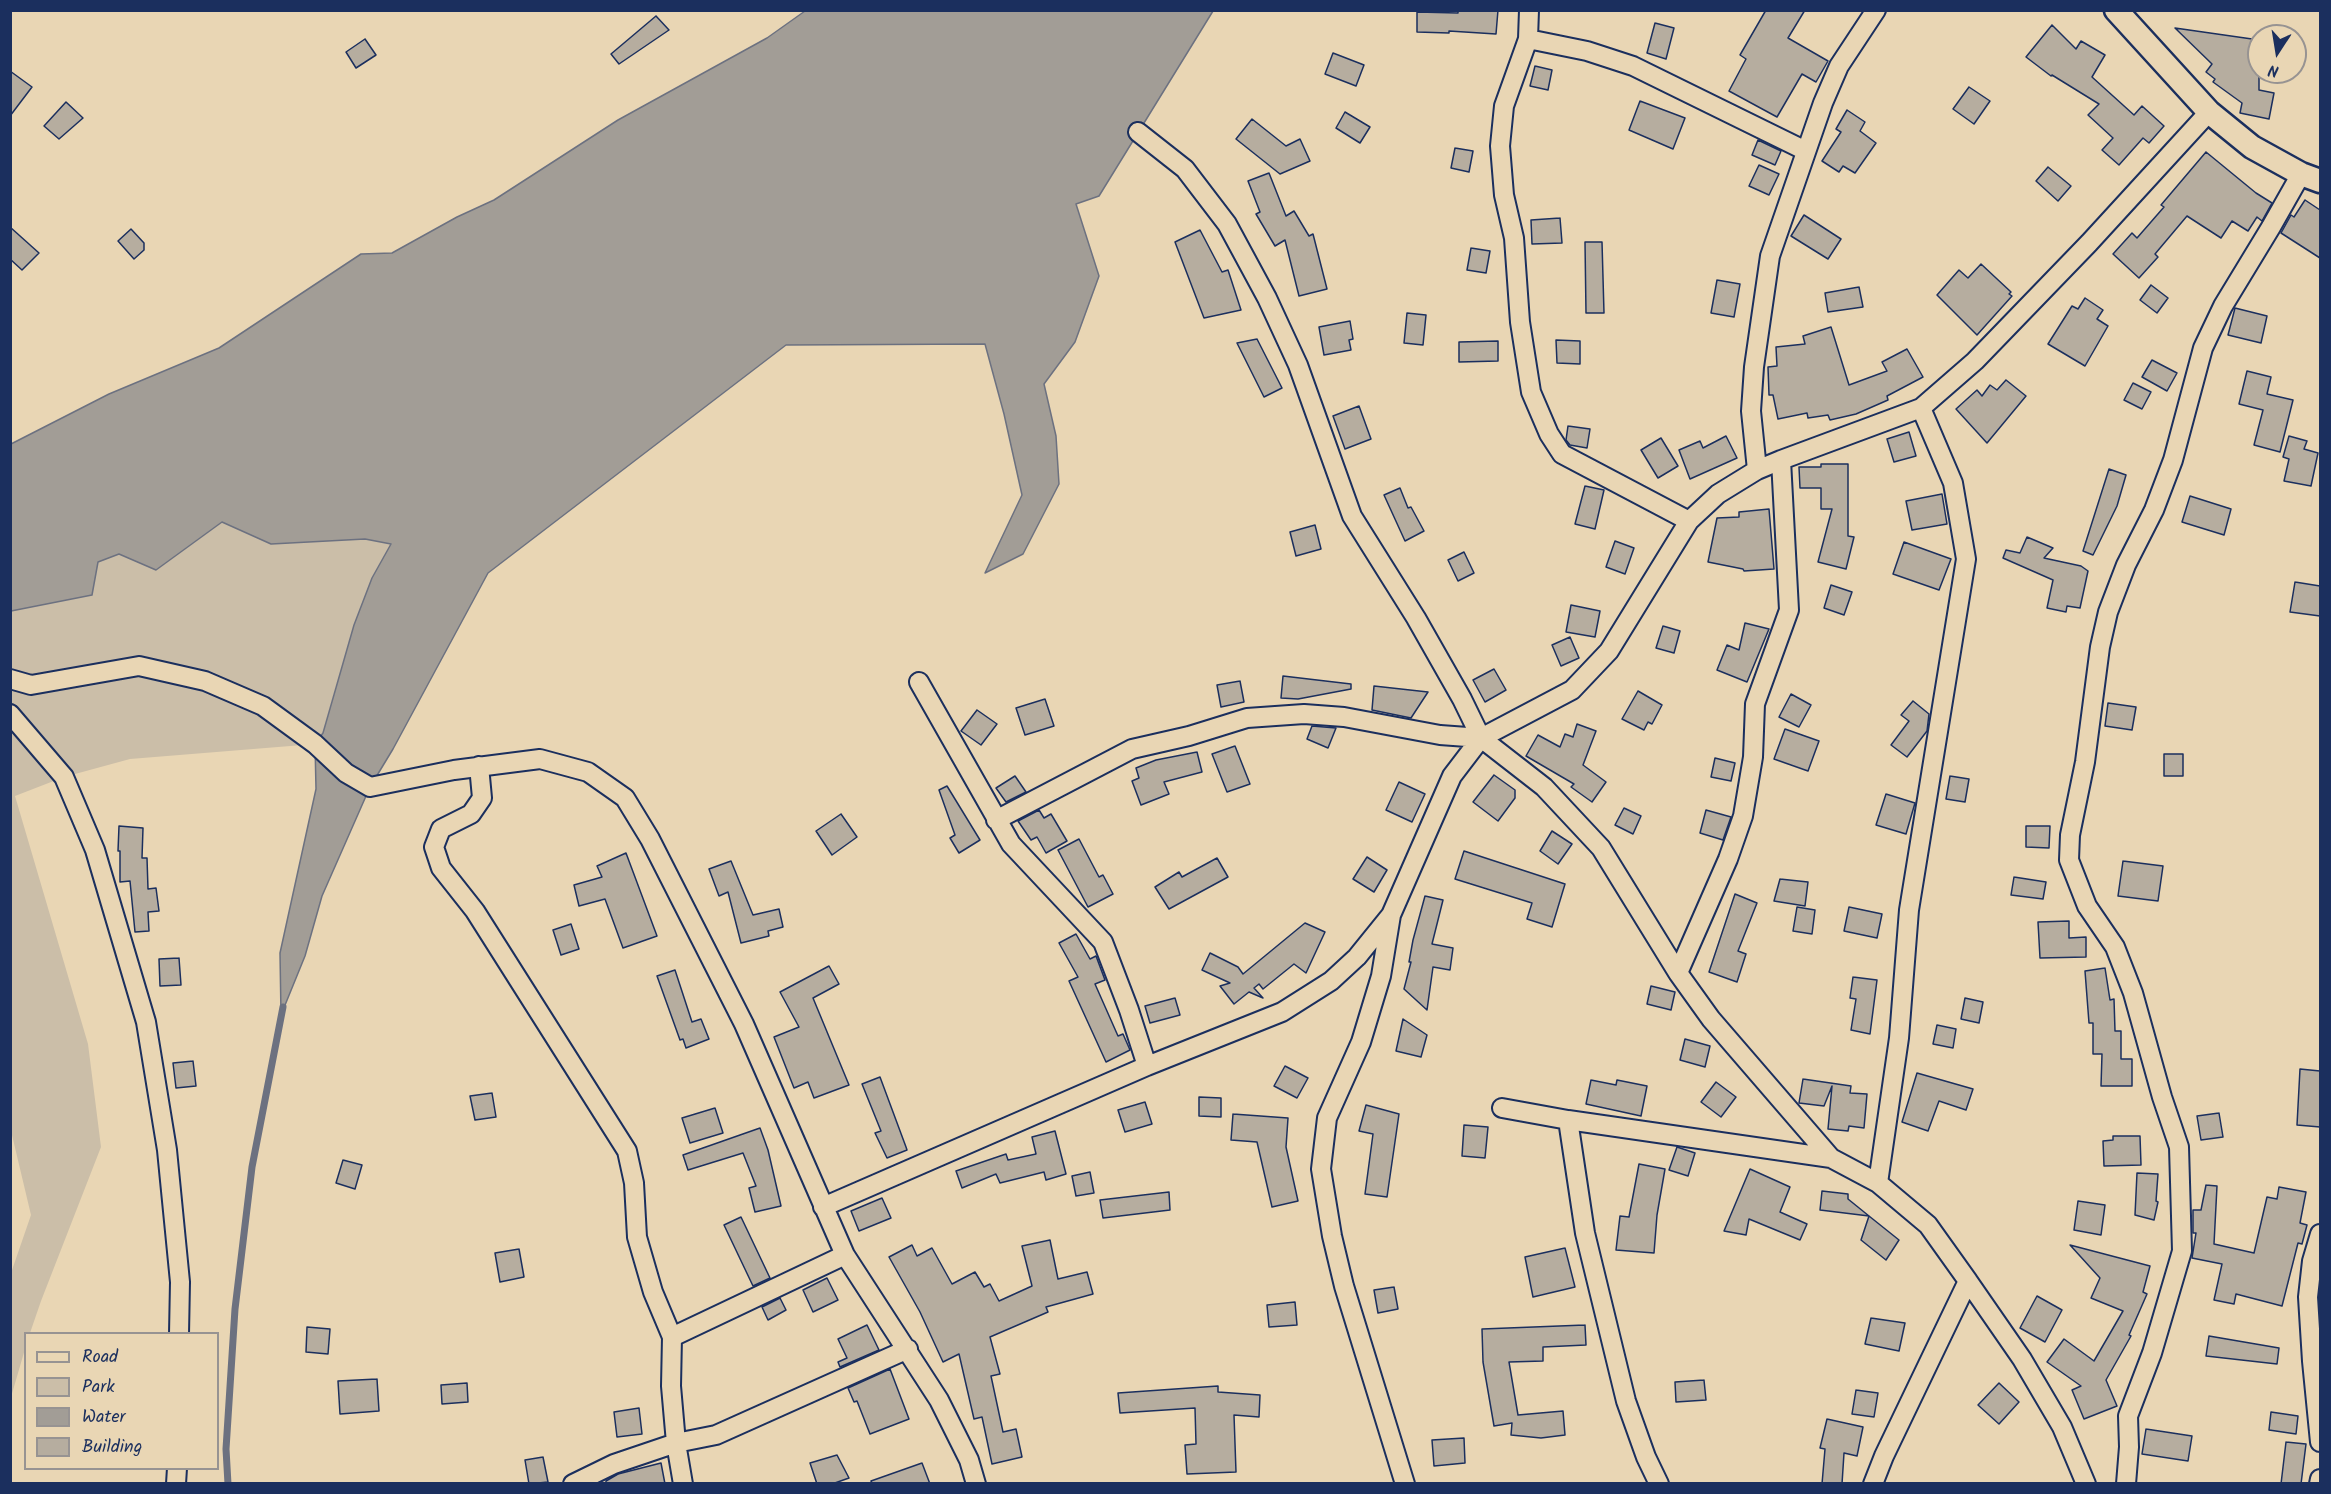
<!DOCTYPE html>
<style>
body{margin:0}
#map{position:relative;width:2331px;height:1494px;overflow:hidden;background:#e9d6b4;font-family:Kalam,sans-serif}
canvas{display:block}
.frame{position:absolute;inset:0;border:12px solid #1b2f5e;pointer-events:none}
.legend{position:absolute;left:24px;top:1332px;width:195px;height:138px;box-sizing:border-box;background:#e9d6b4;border:2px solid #979392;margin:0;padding:8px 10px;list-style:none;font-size:18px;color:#1b2f5e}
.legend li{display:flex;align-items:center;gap:12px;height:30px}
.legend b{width:30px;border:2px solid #979392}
.north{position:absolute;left:2247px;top:24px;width:60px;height:60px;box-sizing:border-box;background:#e9d6b4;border:2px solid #979392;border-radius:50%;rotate:192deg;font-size:16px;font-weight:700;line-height:24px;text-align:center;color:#1b2f5e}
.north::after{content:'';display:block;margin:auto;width:21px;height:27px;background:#1b2f5e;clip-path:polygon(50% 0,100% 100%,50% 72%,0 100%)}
</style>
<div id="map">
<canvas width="2331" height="1494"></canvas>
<div class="frame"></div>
<ul class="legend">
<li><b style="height:8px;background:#e9d6b4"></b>Road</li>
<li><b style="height:16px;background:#cbbea8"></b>Park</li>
<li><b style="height:16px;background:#a29d96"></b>Water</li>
<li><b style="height:16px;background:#b6ad9f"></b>Building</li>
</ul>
<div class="north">N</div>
</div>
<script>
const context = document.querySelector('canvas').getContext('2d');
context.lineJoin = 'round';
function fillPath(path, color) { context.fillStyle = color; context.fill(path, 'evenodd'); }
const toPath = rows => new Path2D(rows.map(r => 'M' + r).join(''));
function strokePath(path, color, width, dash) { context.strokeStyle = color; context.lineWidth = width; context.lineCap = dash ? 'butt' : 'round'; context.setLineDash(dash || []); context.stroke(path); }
const green = toPath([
 [222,522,271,544,365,539,391,544,372,578,336,686,323,733,315,744,130,759,64,777,15,796,88,1044,101,1147,41,1301,30,1333,26,1334,25,1349,11,1397,11,1273,31,1215,12,1135,10,1117,11,611,92,595,98,562,119,554,156,570]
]);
const water = toPath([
 [805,11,1213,11,1099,196,1076,204,1099,276,1075,342,1044,384,1056,436,1059,484,1023,554,985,573,1022,495,1004,414,985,344,786,345,488,573,393,749,370,787,322,896,305,956,281,1015,280,953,316,789,315,744,323,733,354,625,372,578,391,544,365,539,271,544,222,522,156,570,119,554,98,562,92,595,11,611,11,444,109,394,219,348,361,254,392,253,457,217,494,200,618,120,767,38,805,11]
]);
const stream = toPath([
 [228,1484,226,1449,235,1309,252,1167,283,1007]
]);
const building = toPath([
 [1458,10,1498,10,1496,34,1449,31,1449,33,1417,32,1417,12,1458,13,1458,10],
 [1766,10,1805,10,1788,38,1828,61,1816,82,1802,74,1777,117,1729,91,1746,59,1740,55,1766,10],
 [656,16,669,30,619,64,611,54,656,16],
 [1655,23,1674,28,1666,59,1647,53,1655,23],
 [2052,25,2076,49,2081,41,2105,55,2092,77,2134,115,2142,106,2164,126,2149,143,2143,138,2119,165,2102,150,2113,138,2088,115,2099,104,2052,75,2051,76,2026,57,2052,25],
 [2175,28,2259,40,2259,90,2274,93,2269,119,2240,113,2242,103,2213,82,2215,79,2206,72,2212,64,2175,28],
 [365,39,376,55,356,68,346,52,365,39],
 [1333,53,1364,65,1356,86,1325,74,1333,53],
 [1535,66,1552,70,1548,90,1530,86,1535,66],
 [10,71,32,87,10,116,10,71],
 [1969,87,1990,101,1974,124,1953,109,1969,87],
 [1640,101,1685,118,1673,149,1629,130,1640,101],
 [66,102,83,118,59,139,44,126,66,102],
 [1847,110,1865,122,1860,131,1876,143,1855,173,1843,166,1839,172,1822,161,1841,132,1836,129,1847,110],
 [1345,112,1370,127,1360,143,1336,128,1345,112],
 [1252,119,1286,146,1300,139,1310,161,1280,174,1236,139,1252,119],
 [1758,140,1781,151,1775,165,1752,155,1758,140],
 [1455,148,1473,151,1469,172,1451,168,1455,148],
 [2206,152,2256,193,2272,203,2262,221,2257,217,2248,231,2232,221,2221,238,2187,216,2155,254,2158,257,2139,278,2113,254,2132,233,2137,238,2164,207,2161,205,2206,152],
 [1759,165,1779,174,1769,195,1749,186,1759,165],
 [2048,167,2071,186,2058,201,2036,181,2048,167],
 [1269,173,1286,216,1294,211,1309,236,1313,234,1327,289,1299,296,1285,240,1275,246,1256,214,1260,212,1248,181,1269,173],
 [2305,200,2320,210,2320,258,2281,233,2291,215,2294,217,2305,200],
 [1804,215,1841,239,1828,259,1791,236,1804,215],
 [1560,218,1562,243,1532,244,1531,220,1560,218],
 [10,227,39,253,22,270,10,259,10,227],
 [131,229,144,243,144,250,134,259,118,241,131,229],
 [1200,230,1222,272,1228,270,1241,310,1204,318,1175,242,1200,230],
 [1585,242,1602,242,1604,313,1586,313,1585,242],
 [1471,248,1490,251,1486,273,1467,270,1471,248],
 [1981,264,2011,292,2009,294,2012,296,1977,335,1937,295,1959,270,1968,278,1981,264],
 [1717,280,1740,284,1734,317,1711,313,1717,280],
 [2151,285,2168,298,2157,313,2140,300,2151,285],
 [1859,287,1863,307,1828,312,1825,293,1859,287],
 [2085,298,2103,310,2097,319,2108,326,2085,366,2048,344,2072,306,2078,309,2085,298],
 [2235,308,2267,316,2261,343,2228,335,2235,308],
 [1407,313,1426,315,1423,345,1404,343,1407,313],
 [1350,321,1353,339,1349,340,1351,350,1324,355,1319,327,1350,321],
 [1831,327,1849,385,1887,371,1882,362,1907,349,1923,377,1887,396,1888,400,1856,414,1830,420,1828,415,1808,418,1807,413,1778,419,1773,395,1769,395,1768,367,1777,366,1776,347,1805,344,1803,336,1831,327],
 [1257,339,1282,388,1264,397,1237,343,1257,339],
 [1556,340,1580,341,1580,364,1557,363,1556,340],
 [1498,341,1498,361,1459,362,1459,342,1498,341],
 [2152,360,2177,373,2167,391,2142,377,2152,360],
 [2247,371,2271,377,2267,394,2293,400,2280,452,2254,445,2263,410,2239,404,2247,371],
 [2006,380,2026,396,1987,443,1956,409,1977,390,1982,396,1990,385,1997,390,2006,380],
 [2133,383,2151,392,2142,409,2124,400,2133,383],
 [1359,406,1371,439,1345,449,1333,416,1359,406],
 [1568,426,1590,429,1587,448,1570,445,1566,440,1568,426],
 [1909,432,1916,456,1894,462,1887,439,1909,432],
 [1726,436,1737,458,1690,479,1679,450,1700,441,1703,448,1726,436],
 [2289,436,2307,441,2304,449,2318,453,2311,486,2284,481,2289,459,2283,457,2289,436],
 [1661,438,1678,466,1658,478,1641,450,1661,438],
 [1821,464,1848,464,1848,536,1854,537,1846,569,1818,562,1832,509,1821,509,1821,488,1800,488,1799,467,1821,467,1821,464],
 [2109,469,2126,475,2117,506,2093,555,2083,551,2109,469],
 [1585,486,1604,490,1595,529,1575,524,1585,486],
 [1400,488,1408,508,1411,507,1424,531,1405,541,1384,495,1400,488],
 [1942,494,1947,524,1912,530,1906,501,1942,494],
 [2190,496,2231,509,2224,535,2182,522,2190,496],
 [1769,509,1774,569,1744,571,1743,569,1708,562,1717,518,1739,517,1739,512,1769,509],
 [1315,525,1321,549,1296,556,1290,532,1315,525],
 [2027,537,2053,548,2044,558,2081,566,2088,571,2080,608,2067,606,2066,612,2047,608,2053,580,2003,558,2006,550,2020,553,2027,537],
 [1615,541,1634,548,1625,574,1606,567,1615,541],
 [1904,542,1951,559,1939,590,1893,574,1904,542],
 [1464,552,1474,573,1458,581,1448,560,1464,552],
 [2295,582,2320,586,2320,616,2290,612,2295,582],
 [1831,585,1852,592,1844,615,1824,608,1831,585],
 [1571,605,1600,611,1595,637,1566,632,1571,605],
 [1745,623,1769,629,1747,682,1717,670,1727,645,1739,650,1745,623],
 [1663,626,1680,631,1674,653,1656,648,1663,626],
 [1570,637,1579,658,1561,666,1552,645,1570,637],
 [1494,669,1506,690,1485,702,1473,680,1494,669],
 [1283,676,1351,684,1351,689,1298,699,1281,698,1283,676],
 [1240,681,1244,702,1221,707,1217,685,1240,681],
 [1374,686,1428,692,1411,718,1372,710,1374,686],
 [1638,691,1662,705,1652,724,1648,722,1644,730,1622,719,1638,691],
 [1791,694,1811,705,1799,727,1779,717,1791,694],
 [1045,699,1054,726,1025,735,1016,708,1045,699],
 [1913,701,1929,714,1927,731,1907,757,1891,745,1909,721,1901,715,1913,701],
 [2108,703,2136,707,2132,730,2105,726,2108,703],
 [977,710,997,724,981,745,961,731,977,710],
 [1577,724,1596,731,1583,765,1606,782,1592,802,1571,787,1574,784,1526,756,1538,735,1560,747,1565,734,1573,737,1577,724],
 [1312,726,1336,728,1328,748,1307,739,1312,726],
 [1785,729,1819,741,1808,771,1774,759,1785,729],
 [1235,746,1250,784,1227,792,1212,754,1235,746],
 [1197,752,1202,772,1164,782,1169,794,1141,805,1132,781,1139,778,1136,768,1156,760,1197,752],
 [2164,754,2183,754,2183,776,2164,776,2164,754],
 [1715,758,1735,763,1731,781,1711,777,1715,758],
 [1494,775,1515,790,1515,798,1498,821,1473,802,1494,775],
 [1015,776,1026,792,1006,802,996,788,1015,776],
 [1950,776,1969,779,1965,802,1946,799,1950,776],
 [1399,782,1425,794,1412,822,1386,810,1399,782],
 [947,786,980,840,959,853,950,838,955,835,939,790,947,786],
 [1886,794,1915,803,1906,834,1876,825,1886,794],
 [1624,808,1641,816,1633,834,1615,825,1624,808],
 [1039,810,1044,818,1051,814,1067,841,1046,853,1037,837,1031,840,1018,821,1039,810],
 [1706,810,1731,817,1723,840,1700,833,1706,810],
 [841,814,857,837,832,855,816,831,841,814],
 [119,826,143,828,142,858,147,858,148,889,156,888,159,911,148,912,149,931,135,932,130,881,120,882,120,851,118,851,119,826],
 [2026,826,2050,826,2049,848,2026,847,2026,826],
 [1552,831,1572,844,1558,864,1540,851,1552,831],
 [1079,839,1099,877,1103,875,1113,894,1088,907,1058,850,1079,839],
 [1464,851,1565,884,1552,927,1527,919,1532,903,1455,879,1464,851],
 [626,853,657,936,623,948,605,899,579,906,574,885,602,877,597,866,626,853],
 [1367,857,1387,870,1374,892,1353,879,1367,857],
 [1217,858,1228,877,1169,909,1155,887,1179,872,1182,877,1217,858],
 [731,861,753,915,779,909,783,927,768,931,769,936,741,943,728,892,719,896,709,869,731,861],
 [2123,861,2163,866,2158,901,2118,896,2123,861],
 [2014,877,2046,882,2043,899,2011,895,2014,877],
 [1780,879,1808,882,1805,906,1774,901,1780,879],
 [1735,894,1757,903,1738,951,1746,954,1737,982,1709,972,1735,894],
 [1425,896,1443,900,1432,944,1453,948,1450,970,1433,967,1427,1010,1404,989,1411,962,1409,962,1413,940,1425,896],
 [1797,907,1815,910,1812,934,1793,931,1797,907],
 [1849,907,1882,914,1877,938,1844,931,1849,907],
 [2069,921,2069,938,2086,937,2086,957,2040,958,2038,922,2069,921],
 [1305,923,1325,932,1306,973,1294,964,1263,989,1259,984,1254,988,1263,998,1249,992,1234,1004,1220,986,1230,983,1202,970,1210,953,1238,967,1243,974,1305,923],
 [571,924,579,949,561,955,553,930,571,924],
 [1076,934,1090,959,1096,956,1105,980,1095,984,1118,1036,1123,1034,1130,1050,1106,1062,1069,981,1078,977,1059,943,1076,934],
 [179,958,181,985,160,986,159,959,179,958],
 [829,966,839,984,813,998,849,1085,814,1098,808,1082,794,1088,774,1037,799,1027,780,992,829,966],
 [2105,968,2110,1000,2114,999,2115,1031,2121,1031,2121,1059,2132,1059,2132,1086,2101,1086,2102,1054,2093,1054,2093,1023,2089,1023,2085,971,2105,968],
 [675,970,692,1022,701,1019,709,1039,686,1048,683,1039,680,1040,657,976,675,970],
 [1853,977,1877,980,1870,1034,1851,1030,1856,999,1850,998,1853,977],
 [1651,986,1675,992,1671,1010,1647,1004,1651,986],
 [1175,998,1180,1015,1150,1023,1145,1006,1175,998],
 [1965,998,1983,1002,1979,1023,1961,1019,1965,998],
 [1403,1019,1427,1035,1421,1057,1396,1051,1403,1019],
 [1937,1025,1956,1029,1953,1048,1933,1044,1937,1025],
 [1685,1039,1710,1046,1705,1067,1680,1060,1685,1039],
 [193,1061,196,1086,176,1088,173,1063,193,1061],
 [1285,1066,1308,1078,1297,1098,1274,1086,1285,1066],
 [2300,1069,2320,1071,2320,1127,2297,1125,2300,1069],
 [1917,1073,1973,1089,1966,1110,1939,1101,1928,1131,1902,1122,1917,1073],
 [880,1077,906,1147,907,1150,887,1158,875,1133,881,1131,862,1084,880,1077],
 [1803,1079,1851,1086,1850,1093,1867,1094,1864,1128,1849,1126,1848,1131,1828,1129,1832,1086,1824,1106,1799,1103,1803,1079],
 [1591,1080,1616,1085,1617,1080,1647,1086,1641,1116,1586,1104,1591,1080],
 [1716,1082,1736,1097,1721,1117,1701,1102,1716,1082],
 [492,1093,496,1117,475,1120,470,1096,492,1093],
 [1199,1097,1221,1098,1221,1117,1199,1116,1199,1097],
 [1145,1102,1152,1124,1125,1132,1118,1110,1145,1102],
 [1366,1105,1399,1114,1387,1197,1365,1194,1373,1134,1359,1131,1366,1105],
 [715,1108,723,1133,690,1143,682,1118,715,1108],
 [2219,1113,2223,1137,2201,1140,2197,1116,2219,1113],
 [1233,1114,1288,1118,1286,1147,1298,1201,1272,1207,1257,1142,1231,1140,1233,1114],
 [1464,1125,1488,1127,1485,1158,1462,1156,1464,1125],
 [760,1128,768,1150,781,1206,755,1212,749,1188,756,1186,743,1153,688,1170,683,1155,760,1128],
 [1055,1131,1066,1174,1046,1180,1044,1172,1000,1183,996,1174,962,1188,956,1171,1006,1154,1008,1160,1036,1154,1032,1137,1055,1131],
 [2113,1136,2140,1136,2141,1165,2104,1166,2103,1141,2113,1140,2113,1136],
 [1677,1147,1695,1153,1688,1176,1669,1170,1677,1147],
 [343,1160,362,1165,355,1189,336,1183,343,1160],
 [1639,1164,1665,1169,1657,1215,1654,1253,1616,1250,1620,1216,1629,1217,1639,1164],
 [1750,1169,1790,1187,1780,1212,1807,1224,1800,1240,1749,1219,1746,1235,1724,1231,1750,1169],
 [1090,1172,1094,1193,1076,1196,1072,1176,1090,1172],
 [2137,1173,2158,1174,2156,1201,2158,1202,2154,1220,2135,1215,2137,1173],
 [2206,1185,2217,1186,2214,1244,2254,1253,2267,1197,2277,1199,2279,1187,2306,1192,2300,1223,2307,1225,2302,1244,2298,1243,2282,1306,2236,1294,2234,1304,2214,1300,2222,1264,2192,1258,2196,1233,2193,1233,2193,1210,2201,1210,2206,1185],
 [1822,1191,1848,1194,1848,1199,1869,1216,1820,1210,1822,1191],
 [1169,1192,1170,1210,1103,1218,1100,1200,1169,1192],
 [882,1198,891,1218,859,1231,851,1211,882,1198],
 [2078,1201,2105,1205,2101,1235,2074,1230,2078,1201],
 [1869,1216,1899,1240,1886,1260,1861,1240,1869,1216],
 [741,1217,770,1278,753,1286,724,1225,741,1217],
 [1050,1240,1058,1279,1087,1272,1093,1294,1046,1307,1048,1312,990,1337,1000,1374,991,1376,1003,1432,1016,1429,1022,1457,992,1464,982,1417,974,1419,959,1354,943,1362,920,1312,889,1257,912,1245,917,1256,932,1248,952,1284,975,1272,984,1287,990,1284,999,1301,1032,1286,1022,1246,1050,1240],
 [2070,1245,2150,1266,2143,1292,2147,1294,2129,1335,2131,1336,2106,1380,2117,1406,2084,1419,2072,1390,2081,1386,2047,1362,2064,1339,2094,1361,2123,1311,2091,1298,2100,1278,2070,1245],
 [1565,1248,1575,1287,1533,1297,1525,1257,1565,1248],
 [519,1249,524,1277,500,1282,495,1253,519,1249],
 [827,1278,838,1300,813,1312,803,1290,827,1278],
 [1394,1287,1398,1309,1378,1313,1374,1290,1394,1287],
 [2037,1296,2062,1310,2045,1342,2020,1328,2037,1296],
 [780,1298,786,1310,768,1320,762,1307,780,1298],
 [1295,1302,1297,1325,1269,1327,1267,1305,1295,1302],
 [1871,1318,1905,1323,1899,1351,1865,1344,1871,1318],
 [867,1325,879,1350,840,1367,838,1362,847,1358,838,1339,867,1325],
 [1585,1325,1586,1345,1543,1347,1543,1361,1509,1362,1518,1415,1563,1411,1565,1435,1541,1438,1511,1435,1512,1423,1494,1426,1483,1362,1482,1329,1585,1325],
 [307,1327,330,1329,328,1354,306,1352,307,1327],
 [2209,1336,2279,1348,2277,1364,2206,1356,2209,1336],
 [890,1369,909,1419,870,1434,857,1401,854,1402,848,1388,890,1369],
 [377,1379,379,1411,340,1414,338,1381,377,1379],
 [1704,1380,1706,1400,1676,1402,1675,1382,1704,1380],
 [467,1383,468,1402,442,1404,441,1385,467,1383],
 [1999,1383,2019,1402,1999,1424,1978,1405,1999,1383],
 [1218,1386,1218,1392,1260,1395,1259,1417,1234,1415,1236,1472,1187,1474,1185,1445,1196,1444,1195,1408,1120,1413,1118,1393,1218,1386],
 [1856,1390,1878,1393,1874,1417,1852,1414,1856,1390],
 [639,1408,642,1434,617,1437,614,1412,639,1408],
 [2271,1412,2298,1416,2296,1434,2269,1430,2271,1412],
 [1827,1419,1863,1427,1857,1456,1844,1453,1842,1484,1822,1484,1825,1449,1820,1448,1827,1419],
 [2146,1429,2192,1436,2188,1461,2142,1454,2146,1429],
 [1464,1438,1465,1463,1434,1466,1432,1440,1464,1438],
 [2286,1442,2306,1444,2301,1484,2281,1484,2286,1442],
 [837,1455,849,1478,832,1484,817,1484,810,1463,837,1455],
 [543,1457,548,1482,529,1484,525,1460,543,1457],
 [661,1463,665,1484,606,1484,606,1481,618,1474,661,1463],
 [922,1463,930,1484,872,1484,871,1481,922,1463]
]);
const minor = toPath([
 [1529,10,1528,39,1504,106,1500,146,1504,195,1514,238,1520,322,1531,392,1549,434,1562,454,1689,521],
 [1528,39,1587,51,1633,66,1806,151],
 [1138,132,1185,169,1227,224,1267,298,1298,365,1352,516,1416,618,1462,699,1481,738,1544,787,1601,848,1678,973,1711,1019,1831,1158,1878,1183,1928,1225,1968,1281,1884,1456,1873,1484],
 [1757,470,1751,411,1754,367,1770,256,1823,103,1839,66,1876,10],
 [10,679,31,685,139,666,205,681,263,706,315,744,346,773,370,787,454,770,540,759,588,772,625,798,650,839,744,1024,845,1255,939,1400,969,1460,976,1484],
 [919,682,1011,844,1103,942,1129,1010,1147,1066],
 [10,714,64,777,95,850,146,1022,167,1150,180,1282,179,1334],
 [479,766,482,798,471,814,441,829,434,847,441,868,475,911,627,1151,634,1183,637,1237,653,1292,672,1337],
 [996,820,1132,749,1189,736,1247,718,1304,714,1344,717,1440,735,1481,738],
 [1391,915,1452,776,1481,738,1572,690,1609,651,1689,521,1718,494,1757,470,1781,460],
 [1678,973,1728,859,1743,816,1753,757,1755,704,1789,610,1781,460,1921,408],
 [1502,1108,1568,1120,1831,1158],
 [1568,1120,1585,1233,1626,1401,1646,1457,1659,1484],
 [1878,1183,1899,1038,1909,910,1966,559,1953,483,1921,408,1975,361,2089,243,2209,112],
 [823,1207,1147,1066,1282,1012,1331,981,1357,957,1391,915,1381,976,1361,1042,1327,1118,1321,1169,1332,1236,1344,1286,1405,1484],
 [2320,1234,2312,1261,2308,1297,2312,1361,2320,1442],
 [1968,1281,2022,1359,2062,1427,2086,1484],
 [176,1484,177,1468],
 [573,1484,614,1464,676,1443,716,1435,908,1349],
 [683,1484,676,1443,671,1386,672,1337,845,1255],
 [2126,1484,2129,1447,2128,1416,2152,1353,2182,1251,2179,1147,2162,1097,2133,993,2115,947,2087,906,2069,860,2070,835,2085,762,2100,647,2108,612,2126,565,2154,510,2173,460,2203,348,2223,306,2271,227,2301,174],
 [2319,1484,2320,1479]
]);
const tertiary = toPath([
 [2116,10,2209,112,2252,147,2301,174,2320,181]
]);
fillPath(green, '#cbbea8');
fillPath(water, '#a29d96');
strokePath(water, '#6c7180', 1.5);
strokePath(stream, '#6c7180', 7);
fillPath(building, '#b6ad9f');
strokePath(building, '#1b2f5e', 1.5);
strokePath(minor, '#1b2f5e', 22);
strokePath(tertiary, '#1b2f5e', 27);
strokePath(minor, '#e9d6b4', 18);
strokePath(tertiary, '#e9d6b4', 22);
</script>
